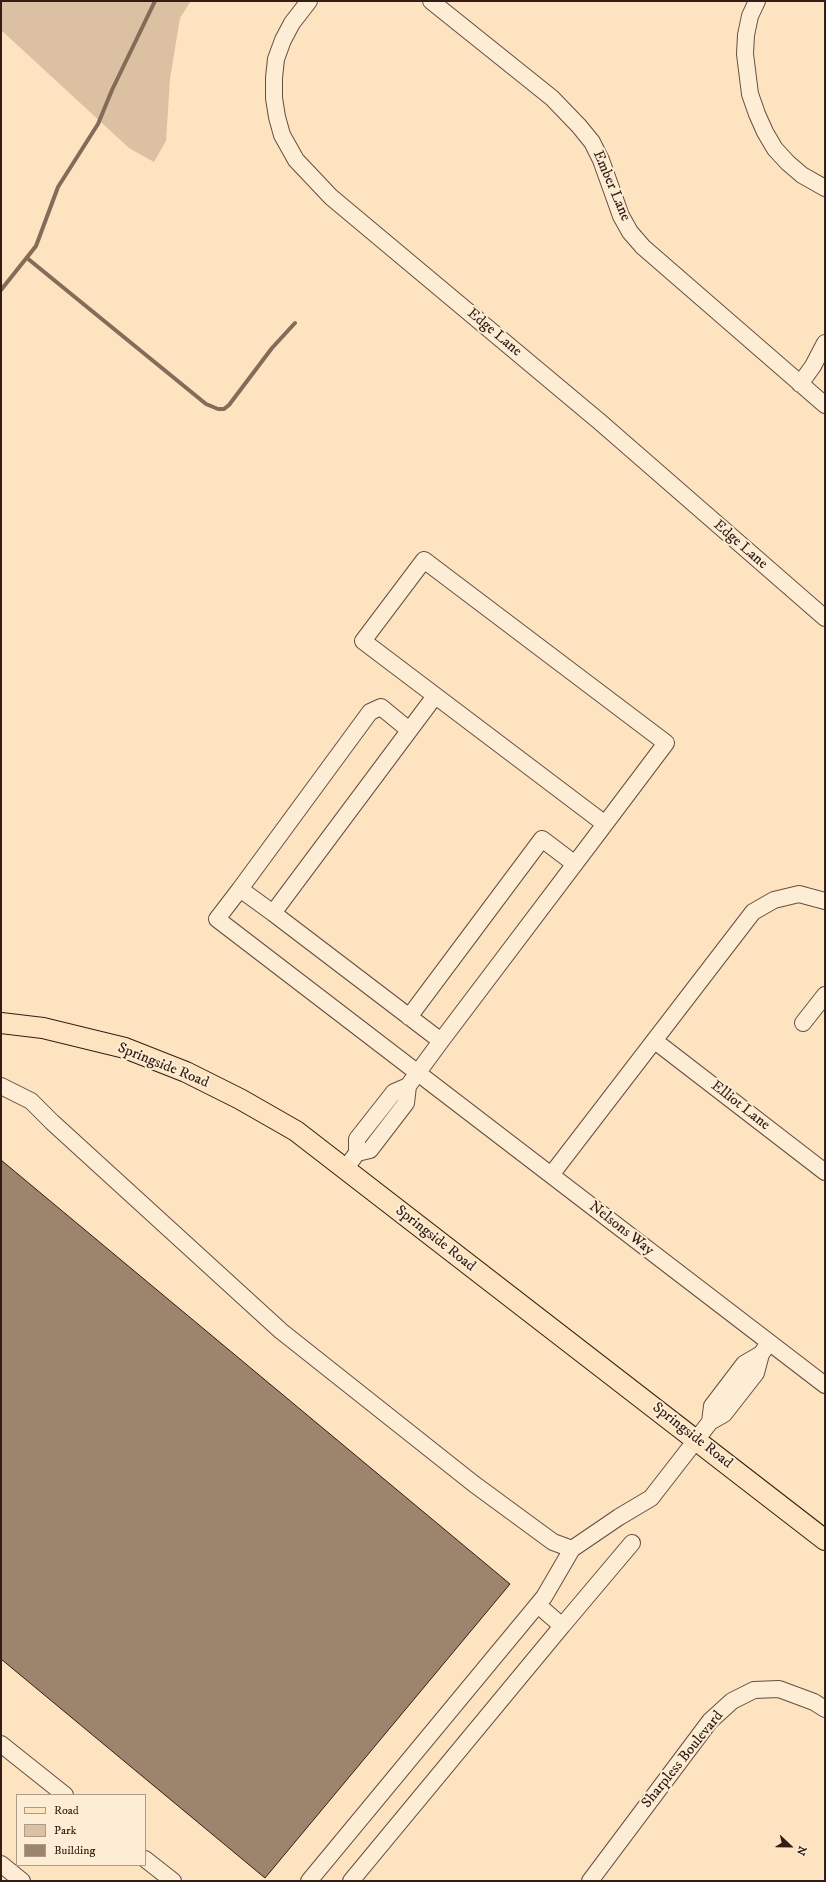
<!DOCTYPE html>
<style>
body{margin:0}
#map{position:relative;width:826px;height:1882px;overflow:hidden;background:#fde3bf;font-family:"IM FELL DW Pica",serif}
canvas{display:block}
.frame{position:absolute;inset:0;border:2px solid #331d15;pointer-events:none}
.legend{position:absolute;left:16px;top:1794px;width:130px;height:72px;box-sizing:border-box;background:#feedd5;border:1px solid #ad9a88;margin:0;padding:5px 7px;list-style:none;font-size:12px;color:#331d15}
.legend li{display:flex;align-items:center;gap:8px;height:20px}
.legend b{width:20px;border:1px solid #ad9a88}
.north{position:absolute;left:770px;top:1826px;width:40px;height:40px;-webkit-text-stroke:3px #feedd5;paint-order:stroke;rotate:112deg;font-size:11px;font-weight:700;line-height:16px;text-align:center;color:#331d15}
.north::after{content:'';display:block;margin:auto;width:14px;height:18px;background:#331d15;clip-path:polygon(50% 0,100% 100%,50% 72%,0 100%)}
</style>
<div id="map">
<canvas width="826" height="1882"></canvas>
<div class="frame"></div>
<ul class="legend">
<li><b style="height:5px;background:#fde3bf"></b>Road</li>
<li><b style="height:11px;background:#dbc1a2"></b>Park</li>
<li><b style="height:11px;background:#9c846d"></b>Building</li>
</ul>
<div class="north">N</div>
</div>
<script>
const context = document.querySelector('canvas').getContext('2d');
context.lineJoin = 'round';
function fillPath(path, color) { context.fillStyle = color; context.fill(path, 'evenodd'); }
const toPath = rows => new Path2D(rows.map(r => 'M' + r).join(''));
function strokePath(path, color, width, dash) { context.strokeStyle = color; context.lineWidth = width; context.lineCap = dash ? 'butt' : 'round'; context.setLineDash(dash || []); context.stroke(path); }
function write(font, color, halo, rows, align = 'center') {
  context.font = font + ' "IM FELL DW Pica",serif'; context.lineWidth = 4; context.setLineDash([]); context.textBaseline = 'middle'; context.strokeStyle = halo; context.fillStyle = color; for (const [text, x, y, turn = 0] of rows) {
    context.save(); context.translate(x, y); context.rotate((+turn || 0) * Math.PI / 180); context.textAlign = isNaN(turn) ? turn : align; if (halo) context.strokeText(text, 0, 0); context.fillText(text, 0, 0); context.restore();
  }
}
const green = toPath([
 [1,1,191,1,180,18,170,79,166,141,154,162,129,148,1,30]
]);
const stream = toPath([
 [27,258,206,404,218,409,224,409,229,405,272,348,295,323],
 [1,290,36,246,58,187,98,124,112,90,155,1]
]);
const building = toPath([
 [1,1160,510,1584,265,1878,1,1659,1,1160]
]);
const minor = toPath([
 [309,1,292,23,283,40,276,59,274,78,274,98,277,117,282,135,296,160,331,197,600,422,825,618],
 [431,1,552,98,579,126,592,142,601,160,621,216,630,232,643,247,825,405],
 [757,1,750,16,746,35,745,54,750,94,757,114,765,132,775,149,788,163,802,175,825,188],
 [800,384,813,366,825,343],
 [409,730,381,707,370,712,240,889,273,913,435,696],
 [240,889,217,919,825,1385],
 [273,913,441,1041],
 [409,1017,542,839,575,864],
 [803,1023,825,995],
 [655,1041,825,1172],
 [1,1086,31,1101,52,1122,281,1331,474,1484,553,1542,572,1549],
 [357,1153,370,1150,406,1103,408,1086],
 [345,1169,357,1153,357,1139,394,1092,408,1086,441,1041,605,824,666,743,424,560,363,641,605,824],
 [551,1175,753,912,774,900,799,894,825,901],
 [710,1422,712,1406,744,1364,761,1354],
 [562,1626,632,1543],
 [1,1744,65,1795],
 [145,1859,173,1881],
 [1,1864,22,1881],
 [309,1881,544,1597,572,1549,619,1517,651,1498,710,1422,724,1414,756,1373,761,1354,769,1343],
 [351,1881,562,1626,538,1605],
 [590,1881,710,1721,732,1701,754,1690,779,1689,814,1702,825,1709]
]);
const major = toPath([
 [1,1023,43,1028,125,1048,186,1072,240,1099,296,1131,825,1540]
]);
const streetNames = [
 ["Ember Lane",611,186,67],
 ["Edge Lane",494,333,40],
 ["Edge Lane",740,545,41],
 ["Springside Road",163,1066,22],
 ["Elliot Lane",740,1106,38],
 ["Nelsons Way",621,1229,38],
 ["Springside Road",435,1239,38],
 ["Springside Road",692,1436,38],
 ["Sharpless Boulevard",683,1760,-51]
];
fillPath(green, '#dbc1a2');
strokePath(stream, '#836c58', 4);
fillPath(building, '#9c846d');
strokePath(building, '#331d15', 1);
strokePath(minor, '#664e40', 18);
strokePath(major, '#331d15', 22);
strokePath(minor, '#feedd5', 16);
strokePath(major, '#fde3bf', 20);
write('15px', '#331d15', '#feedd5', streetNames);
</script>
